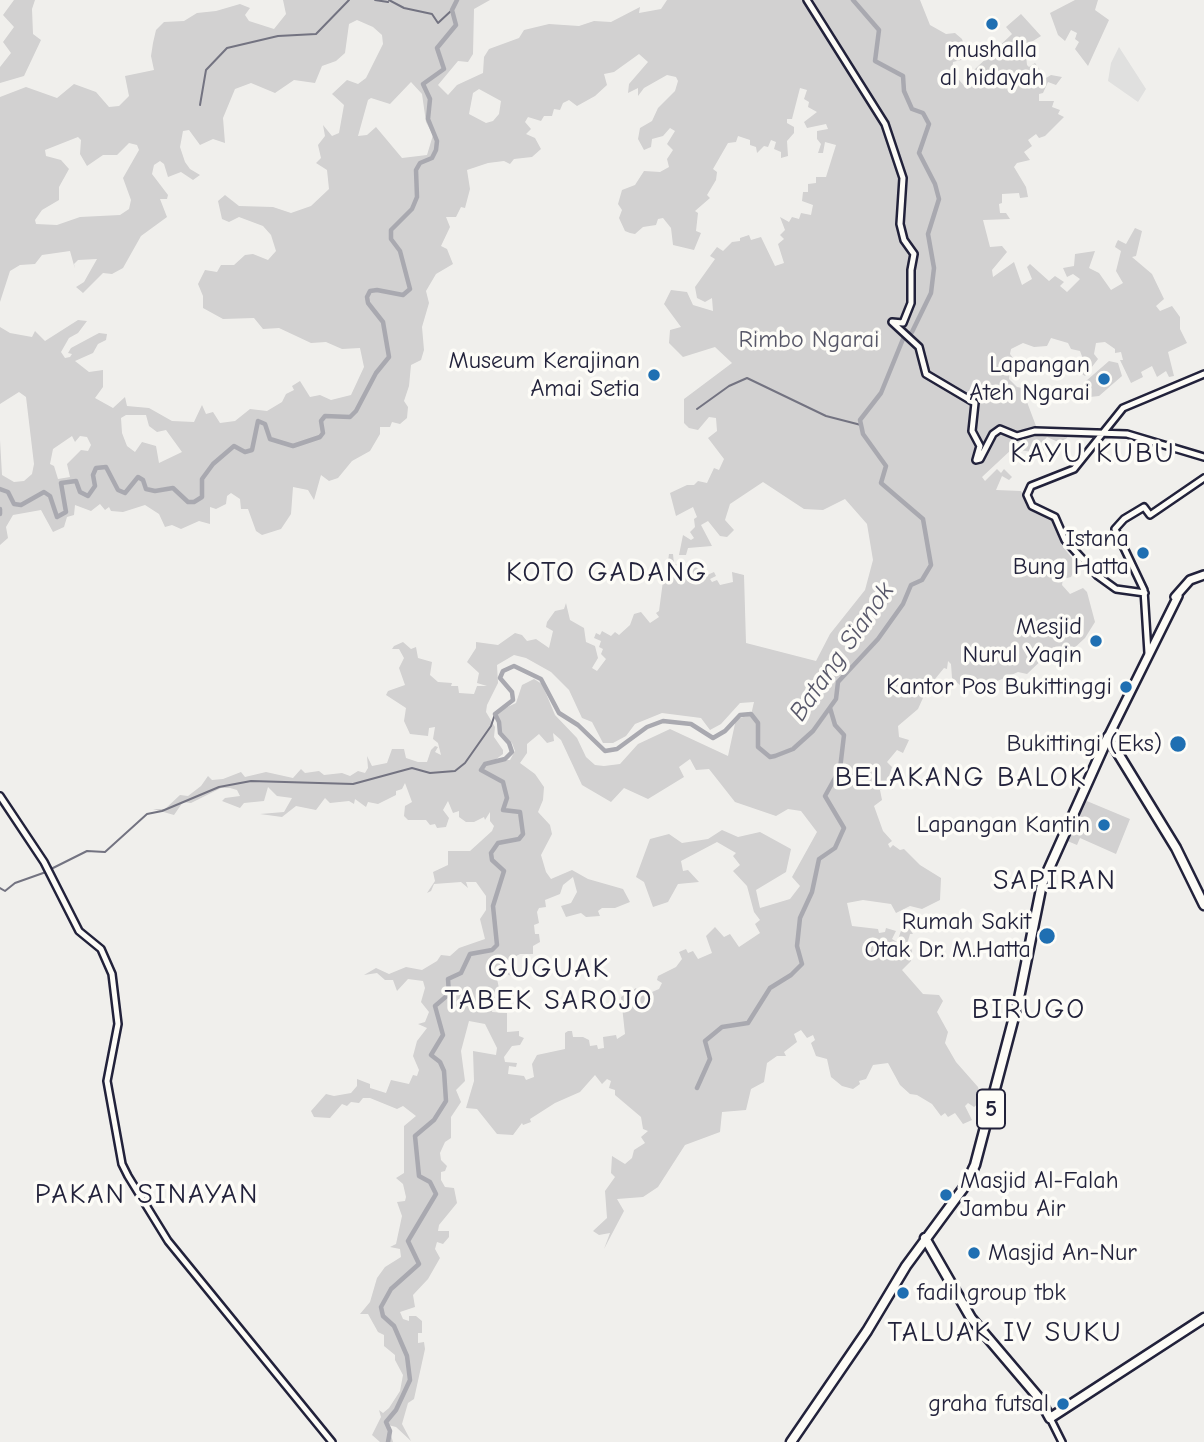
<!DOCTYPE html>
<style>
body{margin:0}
canvas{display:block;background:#f0efec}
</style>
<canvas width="1204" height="1442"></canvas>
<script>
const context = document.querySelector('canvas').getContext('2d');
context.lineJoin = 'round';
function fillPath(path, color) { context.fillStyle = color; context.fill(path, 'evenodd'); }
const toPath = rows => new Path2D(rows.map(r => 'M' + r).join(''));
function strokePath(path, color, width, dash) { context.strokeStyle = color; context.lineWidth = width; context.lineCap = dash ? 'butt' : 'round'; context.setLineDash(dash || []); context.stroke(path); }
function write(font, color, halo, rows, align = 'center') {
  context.font = font + ' "Comic Neue",sans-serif'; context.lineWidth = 7; context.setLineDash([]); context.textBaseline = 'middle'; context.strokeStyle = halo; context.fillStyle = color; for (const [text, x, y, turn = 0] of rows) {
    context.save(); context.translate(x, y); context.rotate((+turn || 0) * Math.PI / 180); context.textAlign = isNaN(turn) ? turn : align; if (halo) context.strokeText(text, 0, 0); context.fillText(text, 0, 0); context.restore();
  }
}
const built = toPath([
 [1119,47,1146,89,1138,102,1108,81,1111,63]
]);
const green = toPath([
 [14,0,35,0,32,9,33,34,41,40,24,76,0,83,0,67,11,53,3,42,14,27,3,15],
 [283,0,490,0,474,9,473,54,468,62,458,61,438,85,448,95,457,85,483,73,484,57,489,49,519,38,524,30,549,24,579,26,594,21,611,22,640,7,639,13,661,9,667,0,920,0,930,25,946,34,955,33,962,39,966,51,961,60,953,62,952,72,967,89,979,76,974,70,1012,34,1006,27,1021,14,1041,36,1025,46,1027,65,1029,67,1035,63,1046,78,1051,75,1062,77,1056,85,1048,82,1043,93,1039,94,1039,101,1054,101,1052,107,1060,110,1058,114,1064,117,1045,136,1039,138,1036,134,1028,140,1032,146,1024,152,1030,160,1017,163,1014,167,1026,187,1028,197,1020,198,1019,193,1002,194,1002,203,999,204,1000,213,1006,213,1010,219,983,220,990,247,1002,246,1007,252,992,270,993,277,1014,262,1022,285,1032,279,1027,267,1030,264,1049,281,1055,276,1064,282,1060,286,1067,292,1080,279,1073,274,1067,277,1063,268,1074,266,1075,254,1095,251,1089,268,1099,273,1111,290,1123,283,1116,271,1121,251,1115,247,1116,244,1118,240,1126,244,1135,228,1142,231,1136,256,1132,257,1152,274,1164,299,1156,306,1160,311,1172,306,1180,317,1180,329,1187,343,1168,352,1174,376,1169,377,1166,371,1157,377,1152,366,1141,372,1143,377,1131,383,1120,360,1123,360,1121,352,1115,353,1115,349,1105,342,1096,343,1094,354,1098,359,1085,376,1082,374,1088,360,1083,359,1080,351,1071,349,1068,343,1051,338,1047,346,1034,347,1023,343,1011,349,1010,354,1017,363,1010,371,1009,379,1017,387,1027,389,1024,394,1036,426,1041,431,1061,432,1067,428,1072,431,1066,439,1058,442,1047,437,1043,442,1048,446,1041,453,1038,449,1033,452,1012,449,982,477,985,481,997,469,1001,473,1004,469,1012,477,1009,480,1002,476,996,490,1021,491,1030,507,1054,515,1065,541,1061,543,1063,547,1077,564,1071,577,1063,579,1062,585,1070,594,1083,588,1087,592,1095,622,1085,638,1070,652,1054,647,1049,649,1050,652,1027,674,1018,672,995,682,961,686,952,678,951,664,948,661,947,669,944,668,927,689,918,709,898,726,899,737,909,740,903,753,897,750,887,762,892,767,888,779,895,783,892,790,891,786,880,790,882,800,874,806,883,831,892,841,888,844,890,848,893,845,900,850,904,849,920,865,941,878,940,900,922,909,910,906,896,913,891,904,863,900,847,903,852,926,878,929,879,933,885,932,886,928,896,931,892,939,897,942,902,928,909,928,913,934,910,934,908,941,912,951,911,961,902,970,923,994,939,995,943,1001,937,1012,948,1032,945,1043,956,1062,978,1087,981,1101,974,1107,968,1103,965,1106,972,1120,963,1124,955,1113,948,1117,945,1113,941,1116,932,1104,917,1095,910,1094,900,1085,888,1063,873,1065,866,1079,859,1081,860,1084,853,1089,842,1086,831,1077,827,1059,816,1056,811,1043,815,1040,813,1035,807,1038,801,1030,794,1034,797,1042,784,1052,786,1056,777,1056,767,1063,764,1082,751,1089,746,1110,722,1112,720,1132,685,1145,658,1187,643,1197,617,1199,624,1211,604,1249,610,1233,599,1235,593,1231,607,1218,605,1191,615,1177,611,1173,612,1156,625,1164,632,1158,634,1150,645,1143,641,1137,648,1131,643,1129,641,1117,615,1095,615,1090,609,1088,611,1081,607,1079,602,1084,595,1075,580,1092,555,1103,530,1119,531,1122,523,1125,522,1123,513,1135,497,1134,477,1109,466,1108,474,1081,473,1051,496,1055,497,1048,485,1024,469,1021,461,1051,465,1081,456,1090,461,1102,451,1117,451,1138,445,1142,440,1153,441,1160,447,1166,445,1171,441,1172,441,1180,445,1187,454,1188,457,1203,439,1225,438,1231,449,1231,449,1237,443,1244,437,1242,435,1249,440,1258,428,1279,413,1295,415,1307,400,1312,403,1319,409,1321,409,1316,416,1316,422,1321,422,1333,418,1333,418,1343,424,1342,425,1349,414,1399,408,1403,402,1424,411,1441,396,1427,388,1425,393,1442,380,1442,372,1435,381,1417,379,1410,383,1413,389,1408,400,1391,403,1375,395,1360,395,1355,384,1346,384,1335,378,1332,368,1314,360,1314,370,1302,377,1278,385,1267,401,1257,400,1249,390,1247,396,1244,402,1216,397,1202,405,1201,406,1197,403,1184,396,1178,404,1173,404,1126,416,1116,403,1106,397,1109,370,1098,363,1098,359,1103,351,1102,347,1106,342,1104,330,1118,314,1117,311,1111,326,1094,334,1096,351,1093,357,1086,357,1079,370,1084,370,1088,386,1093,391,1080,409,1084,413,1075,417,1076,419,1070,413,1056,417,1041,427,1028,418,1024,425,1022,429,1012,421,1002,425,988,423,981,408,979,397,991,393,980,385,980,377,973,364,975,376,968,389,974,406,967,422,970,437,961,441,955,450,956,459,948,485,939,480,919,486,910,486,896,476,882,466,882,468,888,461,882,434,884,431,891,427,893,435,881,433,872,448,865,448,851,470,851,492,831,494,826,490,821,490,812,485,820,484,817,474,822,466,822,459,817,459,811,453,813,448,801,443,810,449,818,446,827,437,828,435,824,430,825,426,820,408,820,404,816,405,806,412,802,405,783,402,789,396,791,396,795,378,804,368,802,366,807,355,799,354,804,349,801,330,803,325,798,316,810,296,806,282,817,260,814,284,812,292,798,277,796,268,787,264,801,244,803,240,808,222,801,225,798,240,796,237,790,230,788,221,788,191,803,183,802,174,815,153,809,165,809,180,795,188,796,201,786,208,776,212,780,223,779,241,772,245,777,266,772,293,778,301,769,305,773,319,771,324,775,342,773,350,776,358,771,365,773,368,768,367,756,372,766,387,763,392,749,404,749,406,758,418,762,427,762,431,750,435,746,438,747,435,752,441,755,438,743,433,739,435,727,429,728,428,736,410,734,404,721,406,708,386,695,388,691,405,685,399,668,404,658,399,649,392,649,394,646,403,642,411,649,416,647,418,658,432,662,430,675,438,682,452,683,451,686,458,686,459,693,474,694,477,686,487,686,477,683,479,673,467,662,476,648,476,642,498,645,515,633,522,635,527,641,536,639,549,648,553,631,546,627,547,622,555,611,564,609,566,603,570,620,584,628,586,642,595,646,598,658,592,668,597,671,606,659,601,654,603,649,599,647,601,641,594,638,596,633,600,635,602,631,611,636,615,632,619,635,630,625,634,614,641,612,650,623,659,617,656,613,659,611,663,581,659,580,661,574,666,575,669,554,673,554,674,564,694,565,705,576,714,572,716,576,710,579,712,582,717,580,720,585,733,582,732,572,744,575,746,643,816,661,830,634,865,590,873,560,867,524,845,499,823,510,804,509,763,482,730,504,725,520,734,530,727,537,720,536,708,521,701,525,712,546,688,548,686,555,679,555,683,535,691,540,694,538,690,532,695,527,694,519,697,517,693,507,676,516,670,493,687,485,694,485,698,481,707,483,714,468,719,470,724,459,708,438,717,431,716,418,709,417,698,430,689,428,684,423,684,399,732,363,715,347,683,357,669,343,670,330,681,327,664,304,671,290,687,292,693,305,713,311,712,298,705,302,697,298,695,287,715,259,710,256,717,247,723,251,732,242,740,241,740,238,749,235,751,240,761,237,775,266,784,263,778,244,784,239,780,235,785,230,780,217,789,222,792,217,799,219,801,213,811,215,813,205,802,201,803,192,808,192,808,184,816,183,816,177,826,177,836,145,825,142,823,153,818,153,821,144,817,139,817,131,828,129,826,124,807,128,804,122,817,112,808,107,809,102,804,99,807,90,800,88,792,119,787,119,787,123,794,127,794,133,787,141,788,156,781,158,781,152,774,149,776,142,771,140,768,147,764,146,757,153,756,147,750,145,750,140,738,136,736,142,728,143,713,169,717,172,716,180,707,195,710,198,695,211,698,213,696,231,701,233,694,250,673,245,671,228,663,218,658,219,656,225,643,227,635,234,630,233,625,231,619,218,622,210,618,204,622,190,635,185,644,171,660,172,669,167,667,159,673,150,667,144,675,131,670,128,663,136,652,139,651,147,644,150,638,139,640,128,652,121,658,108,675,91,678,81,676,77,667,75,644,88,638,96,638,88,628,93,629,84,648,62,639,54,614,72,604,74,607,85,595,96,577,106,569,100,563,103,560,110,554,109,552,116,544,116,541,121,528,117,525,122,531,129,526,134,535,138,541,149,532,157,514,159,510,164,504,161,488,163,467,170,470,189,465,208,461,207,456,217,446,217,450,227,441,246,447,249,453,264,436,274,426,291,429,303,422,327,424,350,421,360,411,365,409,386,404,401,408,407,407,418,400,424,392,422,390,427,380,427,380,434,370,451,352,461,338,478,329,481,321,475,314,500,308,490,293,487,291,514,281,529,262,535,256,531,248,509,241,509,240,499,231,493,227,496,226,504,216,509,210,507,210,524,199,521,181,529,172,525,165,527,159,514,145,505,123,512,111,511,109,507,105,510,100,504,91,511,75,505,74,515,67,517,64,527,53,532,41,510,13,515,6,527,8,538,0,545,0,440,2,475,14,482,24,481,32,474,34,464,26,397,19,392,0,404,0,327,10,333,32,337,35,331,45,341,78,320,87,321,78,333,69,338,61,352,65,358,70,357,72,354,68,353,71,348,99,333,107,334,106,340,98,344,93,353,75,361,89,372,103,370,103,387,95,398,113,408,125,397,127,406,149,408,172,421,194,422,202,405,206,414,213,412,220,423,235,421,250,409,267,411,282,402,286,394,294,390,292,386,300,381,310,397,320,395,331,400,351,395,364,367,360,348,342,349,326,342,311,343,279,328,263,329,254,318,223,319,203,308,203,296,198,284,205,270,217,272,221,265,234,265,245,255,253,254,268,260,276,251,271,235,263,226,239,217,229,222,222,219,218,201,225,195,239,206,273,207,291,213,311,206,329,189,327,170,316,163,321,158,318,145,325,136,323,125,332,136,339,133,344,105,332,94,347,80,358,84,366,78,383,44,382,35,373,27,357,20,349,24,345,53,336,61,322,66,315,83,294,80,275,93,251,83,235,89,223,118,225,143,213,139,200,145,189,130,183,131,180,147,185,162,190,169,200,175,193,180,181,172,168,177,164,164,160,161,154,165,152,174,168,195,167,199,160,199,167,217,141,236,123,268,112,274,103,273,83,293,76,287,84,282,97,259,78,260,74,264,75,269,70,251,42,255,35,264,20,265,10,271,0,302,0,97,26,87,57,98,74,84,96,92,109,107,119,106,129,96,125,76,154,70,151,56,153,43,156,30,164,22,184,21,197,13,216,11,240,4,250,8,245,15,249,21,274,29,286,14],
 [411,82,422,94,426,122,433,135,427,155,402,158,376,127,367,135,358,136,368,100,371,98,390,104],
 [479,89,501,101,499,114,493,121,486,123,469,114,473,93],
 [78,137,81,140,80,154,87,166,103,155,117,155,129,143,137,145,139,150,123,178,131,200,129,209,120,215,80,217,57,225,36,224,35,220,42,210,59,200,59,187,69,169,61,160,46,156,45,150],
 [126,415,146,415,149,426,157,432,166,430,182,452,159,463,156,446,142,442,135,452,127,446,122,433,121,418],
 [72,436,75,442,80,436,87,437,91,445,88,451,81,450,67,464,70,477,58,479,54,466,50,464,53,449],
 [514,655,526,658,551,672,569,690,582,718,592,722,603,743,613,743,626,736,635,724,662,713,701,718,710,730,721,724,740,703,754,702,751,715,736,719,728,756,670,729,638,744,620,764,604,766,595,765,586,757,577,738,555,715,542,684,534,679,522,685,516,703,497,712,501,731,512,743,515,751,510,760,495,760,503,754,503,750,494,737,495,727,486,712,487,705,498,683,497,665],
 [553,733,561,740,582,785,611,802,624,788,648,799,684,777,679,767,690,759,696,770,709,769,735,802,776,816,788,809,801,811,817,832,792,877,800,886,790,899,760,908,756,890,786,872,791,849,760,832,738,837,722,830,708,839,682,843,669,834,650,839,636,877,644,882,653,907,668,902,678,884,699,882,688,870,683,871,681,861,717,842,736,853,733,856,740,865,733,871,747,886,754,912,760,920,755,924,760,933,739,947,730,934,724,937,715,927,706,936,712,953,698,959,693,951,688,953,686,949,679,952,682,959,676,967,658,976,657,980,662,983,659,989,652,992,645,988,638,991,636,988,621,997,625,1034,617,1039,616,1035,603,1037,604,1048,598,1049,597,1045,590,1046,589,1040,583,1037,573,1037,572,1031,568,1031,565,1033,565,1049,537,1055,532,1064,534,1077,526,1080,524,1076,508,1074,509,1066,516,1067,517,1063,505,1062,504,1057,512,1046,520,1045,524,1038,519,1036,519,1031,507,1032,507,1013,492,1012,493,1005,498,1004,498,1000,511,999,511,995,499,988,497,979,501,972,514,977,516,969,509,969,507,961,520,954,533,954,533,946,540,942,539,934,535,934,534,925,539,923,537,912,539,908,546,907,545,900,560,894,563,885,573,877,577,892,571,903,561,906,566,917,581,913,586,917,600,916,598,911,602,908,615,908,630,902,623,889,588,879,572,870,551,879,546,872,541,855,552,834,550,825,538,812,543,800,544,787,535,774,520,763,527,753,527,744,539,734,547,743,554,741],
 [1075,0,1098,0,1095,10,1109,20,1088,66,1075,49,1079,42,1075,39,1077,33,1071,30,1065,41,1058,35,1050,13],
 [1109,361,1118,363,1122,376,1099,396,1090,397,1084,390,1086,381],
 [1082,799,1130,819,1116,854,1080,838,1077,845,1065,840]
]);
const stream = toPath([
 [375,0,388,2],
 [389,0,404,8,432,14,438,23,452,10],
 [200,105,206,70,227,48,278,36,316,34,349,0],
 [697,409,729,386,747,378,826,416,861,425],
 [51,869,87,851,105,852,147,814,162,811,219,787,251,781,353,784,412,768,430,773,455,771,465,763,491,726,495,714],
 [0,888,5,891,15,883,46,872]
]);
const river = toPath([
 [0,489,8,492,14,504,21,505,44,492,50,496,57,517,66,512,61,483,76,481,80,492,88,496,95,486,93,475,96,468,106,467,118,490,125,493,138,477,143,480,146,489,155,491,173,488,188,502,194,502,202,497,202,479,213,464,234,446,245,452,252,450,258,421,265,424,270,439,293,446,320,437,323,433,321,421,325,416,350,417,356,411,376,373,389,357,383,322,368,303,367,297,370,291,377,290,403,295,410,289,400,251,391,239,391,230,412,209,417,197,416,170,420,163,432,158,436,150,437,141,428,119,430,99,423,84,444,69,437,48,456,25,452,10,457,0],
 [0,509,0,514],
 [697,1088,710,1059,705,1041,722,1027,748,1023,770,988,791,975,802,964,797,946,800,918,812,892,819,859,835,848,844,828,825,796,840,769,844,735,835,725,830,708],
 [388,1442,390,1431,386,1422,396,1410,410,1380,407,1356,394,1326,383,1316,381,1307,391,1289,419,1264,408,1241,436,1194,430,1182,419,1176,415,1136,434,1120,446,1101,444,1071,440,1062,431,1055,443,1035,435,1006,449,994,448,979,461,973,470,954,492,950,497,945,493,906,504,871,492,860,491,853,498,843,519,839,523,834,520,812,503,810,507,798,503,782,481,770,485,764,505,759,512,752,509,743,500,733,499,722,495,714,513,700,512,692,500,678,503,671,514,666,541,679,559,713,578,725,605,751,617,749,647,727,663,721,691,724,713,738,725,731,740,715,751,714,758,723,758,747,770,757,775,756,793,749,813,731,836,699,838,682,878,639,903,604,911,585,922,580,931,565,923,519,881,483,886,466,863,434,860,420,881,393,903,339,912,332,931,293,934,268,928,234,939,199,935,184,919,153,929,124,923,113,912,109,904,91,903,76,875,61,879,30,853,0]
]);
const secondary = toPath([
 [807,0,885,124,903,178,900,224,904,240,914,254,911,270,911,303,903,323,892,322,919,347,926,374,975,403,972,431,980,446,976,460,980,459,993,434,1000,429,1017,436,1035,431,1127,434,1204,457],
 [1145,593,1116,589,1098,576,1065,540,1055,517,1032,506,1027,495,1031,486,1074,469,1123,408,1204,374],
 [1148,653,1144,590,1115,529,1124,519,1144,507,1150,515,1204,478],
 [0,796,44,862,79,931,101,949,112,974,118,1024,107,1081,122,1164,128,1176,168,1241,332,1442],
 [1050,1418,1062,1442]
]);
const primary = toPath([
 [1175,597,1190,580,1204,575],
 [1108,737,1178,596]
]);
const highway = toPath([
 [1108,737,1176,848,1204,905],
 [925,1238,971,1318,1039,1398,1050,1418,1204,1318],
 [791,1442,867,1331,906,1266,965,1186,975,1165,1019,998,1042,884,1108,737]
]);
const markers = [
 [992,24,7,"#1f6fb2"],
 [654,375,7,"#1f6fb2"],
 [1104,379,7,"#1f6fb2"],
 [1143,553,7,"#1f6fb2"],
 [1096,641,7,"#1f6fb2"],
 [1126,687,7,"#1f6fb2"],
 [1178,744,9,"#1f6fb2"],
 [1104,825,7,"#1f6fb2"],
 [1047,936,9,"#1f6fb2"],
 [946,1195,7,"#1f6fb2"],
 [974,1253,7,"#1f6fb2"],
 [903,1293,7,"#1f6fb2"],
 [1063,1404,7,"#1f6fb2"]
];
const shields = [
 [991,1109,28]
];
const shieldNames = [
 ["5",991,1109]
];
const poiNames = [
 ["mushalla",992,50,"center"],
 ["al hidayah",992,78,"center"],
 ["Museum Kerajinan",640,361],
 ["Amai Setia",640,389],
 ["Lapangan",1090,365],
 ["Ateh Ngarai",1090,393],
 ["Istana",1129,539],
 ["Bung Hatta",1129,567],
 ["Mesjid",1082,627],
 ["Nurul Yaqin",1082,655],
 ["Kantor Pos Bukittinggi",1112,687],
 ["Bukittingi (Eks)",1162,744],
 ["Lapangan Kantin",1090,825],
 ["Rumah Sakit",1031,922],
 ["Otak Dr. M.Hatta",1031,950],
 ["Masjid Al-Falah",960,1181,"left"],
 ["Jambu Air",960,1209,"left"],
 ["Masjid An-Nur",988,1253,"left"],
 ["fadil group tbk",917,1293,"left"],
 ["graha futsal",1049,1404]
];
const parkNames = [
 ["Rimbo Ngarai",809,340]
];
const waterNames = [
 ["Batang Sianok",842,652,-55]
];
const quarterNames = [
 ["KAYU KUBU",1093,454],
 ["KOTO GADANG",607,573],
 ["BELAKANG BALOK",961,778],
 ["SAPIRAN",1055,881],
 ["GUGUAK",549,969],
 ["TABEK SAROJO",549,1001],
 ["BIRUGO",1029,1010],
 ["PAKAN SINAYAN",147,1195],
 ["TALUAK IV SUKU",1005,1333]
];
fillPath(built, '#e0e0df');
fillPath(green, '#d2d1d1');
strokePath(stream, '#737381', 2);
strokePath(river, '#a9a9b0', 4.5);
strokePath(secondary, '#22223b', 10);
strokePath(primary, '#22223b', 12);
strokePath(highway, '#22223b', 13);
strokePath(secondary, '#fdfcf7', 5);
strokePath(primary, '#fdfcf7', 7);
strokePath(highway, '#fdfcf7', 8);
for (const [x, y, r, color] of markers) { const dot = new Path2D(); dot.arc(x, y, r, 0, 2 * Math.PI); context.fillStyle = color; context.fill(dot); strokePath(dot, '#fdfcf7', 2.5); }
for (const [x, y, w] of shields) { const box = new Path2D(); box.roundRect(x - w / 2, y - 19.5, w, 39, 5); context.fillStyle = '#fdfcf7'; context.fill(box); strokePath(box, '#22223b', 2); }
write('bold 23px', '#22223b', null, shieldNames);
write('24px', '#22223b', '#fdfcf7', poiNames, 'right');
write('24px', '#575768', '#fdfcf7', parkNames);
write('italic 26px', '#58586a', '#fdfcf7', waterNames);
context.letterSpacing = '2px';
write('28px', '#22223b', '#fdfcf7', quarterNames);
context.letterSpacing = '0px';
</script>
